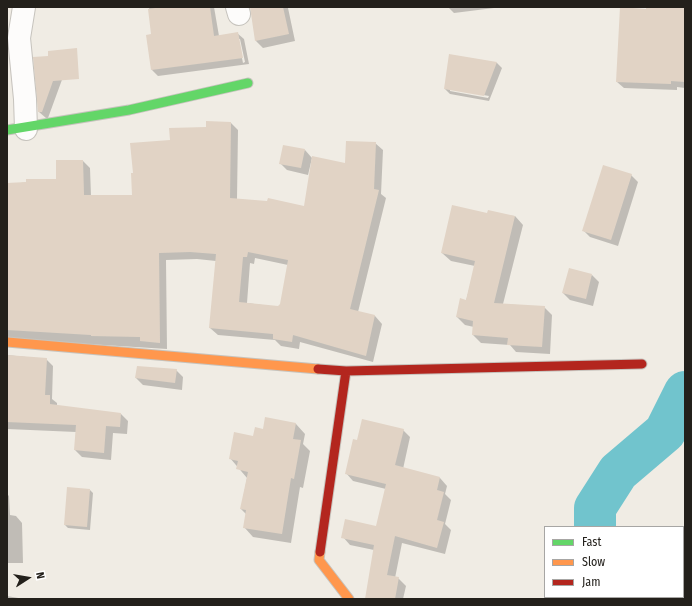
<!DOCTYPE html>
<style>
body{margin:0}
#map{position:relative;width:692px;height:606px;overflow:hidden;background:#f0ece4;font-family:"Fira Sans Condensed",sans-serif}
canvas{display:block}
.frame{position:absolute;inset:0;border:8px solid #23201b;pointer-events:none}
.legend{position:absolute;left:544px;top:526px;width:140px;height:72px;box-sizing:border-box;background:#fff;border:1px solid #a7a6a4;margin:0;padding:5px 7px;list-style:none;font-size:12px;color:#23201b}
.legend li{display:flex;align-items:center;gap:8px;height:20px}
.legend b{width:20px;border:1px solid #a7a6a4}
.north{position:absolute;left:8px;top:558px;width:40px;height:40px;-webkit-text-stroke:3px #fff;paint-order:stroke;rotate:78deg;font-size:11px;font-weight:700;line-height:16px;text-align:center;color:#23201b}
.north::after{content:'';display:block;margin:auto;width:14px;height:18px;background:#23201b;clip-path:polygon(50% 0,100% 100%,50% 72%,0 100%)}
</style>
<div id="map">
<canvas width="692" height="606"></canvas>
<div class="frame"></div>
<ul class="legend">
<li><b style="height:5px;background:#63d668"></b>Fast</li>
<li><b style="height:5px;background:#ff974d"></b>Slow</li>
<li><b style="height:5px;background:#b3261e"></b>Jam</li>
</ul>
<div class="north">N</div>
</div>
<script>
const context = document.querySelector('canvas').getContext('2d');
context.lineJoin = 'round';
function fillPath(path, color) { context.fillStyle = color; context.fill(path, 'evenodd'); }
const toPath = rows => new Path2D(rows.map(r => 'M' + r).join(''));
function strokePath(path, color, width, dash) { context.strokeStyle = color; context.lineWidth = width; context.lineCap = dash ? 'butt' : 'round'; context.setLineDash(dash || []); context.stroke(path); }
const shadow = toPath([
 [149,7,214,7,219,36,237,33,244,39,249,64,158,76,152,70,153,35],
 [238,39,240,39,245,62,243,63],
 [251,7,295,7,288,8,295,41,263,48,256,41],
 [448,7,502,7,454,13],
 [685,8,685,88,677,87,677,90,624,88,617,82],
 [450,55,497,63,502,68,489,101,450,94,445,89],
 [450,89,489,96,488,98,450,91],
 [36,73,63,77,48,118,46,118,39,112],
 [231,123,238,130,237,199,304,207,346,164,375,143,383,150,381,194,386,198,358,312,375,316,382,324,373,362,300,342,299,349,281,346,275,340,218,335,210,328,216,261,197,259,166,260,167,349,7,339,7,184,58,180,83,161,90,168,91,196,133,196,134,174,171,141,207,128],
 [255,258,288,265,281,305,278,307,247,303,250,263,254,264],
 [305,150,312,158,308,175,287,170,280,163],
 [631,175,638,182,618,246,590,237,583,230],
 [488,214,515,216,523,225,503,304,544,307,552,315,550,354,516,352,510,345,481,343,473,335,474,327,465,325,457,317,466,301,475,266,451,261,442,253],
 [592,275,599,282,593,306,570,300,563,293],
 [7,355,46,359,53,366,52,399,57,403,57,406,121,414,128,421,127,434,113,433,111,460,82,457,75,450,76,432,7,429],
 [176,370,183,377,182,390,143,385,136,378],
 [266,418,296,424,305,434,303,444,310,451,303,488,300,487,291,543,253,537,244,527,246,514,241,509,247,478,230,458,264,430],
 [403,430,410,437,403,469,440,478,447,486,445,494,451,500,445,524,451,530,445,554,402,543,395,578,398,578,406,586,403,599,366,599,374,550,350,545,343,537,377,527,386,489,353,481,346,473,358,442],
 [90,490,93,493,90,530,68,528,65,525],
 [7,494,9,496,10,515,16,516,22,523,23,563,7,563],
 [7,596,24,599,7,599]
]);
const river = toPath([
 [595,527,595,508,618,472,665,432,685,392],
 [626,597,627,599]
]);
const building = toPath([
 [163,7,210,7,214,36,238,32,243,58,151,70,146,35,151,34,148,9],
 [250,7,283,7,289,34,255,41],
 [620,7,646,9,646,7,685,7,685,82,671,81,671,84,616,82],
 [77,48,79,79,53,81,42,112,38,112,33,57,48,56,48,51],
 [449,54,497,62,484,96,444,89],
 [206,121,231,122,230,198,267,201,268,198,304,206,312,156,345,163,346,141,376,142,374,189,379,190,350,309,375,315,366,356,293,335,292,342,273,339,273,334,209,328,216,254,190,252,159,253,160,343,140,341,140,337,91,336,91,335,7,330,7,183,26,182,26,179,56,179,56,160,83,160,84,195,132,195,131,173,133,173,130,143,170,140,169,128,206,127],
 [248,252,288,260,280,304,278,306,239,302,243,257,247,257],
 [283,145,305,149,301,168,279,164],
 [603,165,632,174,611,240,582,231],
 [452,205,487,213,488,210,515,216,494,303,545,306,542,347,507,345,508,338,472,335,473,321,456,317,460,298,466,300,475,261,441,253],
 [569,268,592,274,586,299,562,293],
 [7,355,47,358,45,395,50,395,50,404,121,413,120,427,106,426,104,453,74,450,76,425,7,422],
 [137,366,177,369,175,383,135,378],
 [265,417,296,423,293,439,301,440,294,479,291,478,282,534,243,528,246,510,240,509,248,472,236,469,238,461,229,459,234,432,253,436,255,427,263,429],
 [362,419,404,429,395,465,440,477,437,490,444,492,437,520,444,522,437,548,395,536,387,575,399,577,395,599,365,599,374,545,341,538,345,519,376,526,386,484,345,474,353,439,357,440],
 [67,487,90,489,87,527,64,525]
]);
const street = toPath([
 [24,7,19,38,25,99,26,129],
 [237,7,239,14]
]);
const fast = toPath([
 [7,130,129,110,248,83]
]);
const slow = toPath([
 [7,342,318,369],
 [320,552,319,560,349,599]
]);
const jam = toPath([
 [318,369,346,371,642,364],
 [320,552,346,371]
]);
fillPath(shadow, '#0003');
strokePath(river, '#71c4cd', 42);
fillPath(building, '#e1d3c5');
strokePath(street, '#c6c3bd', 24);
strokePath(fast, '#c6c3bd', 11);
strokePath(slow, '#c6c3bd', 11);
strokePath(jam, '#c6c3bd', 11);
strokePath(street, '#fdfcfb', 22);
strokePath(fast, '#63d668', 9);
strokePath(slow, '#ff974d', 9);
strokePath(jam, '#b3261e', 9);
</script>
